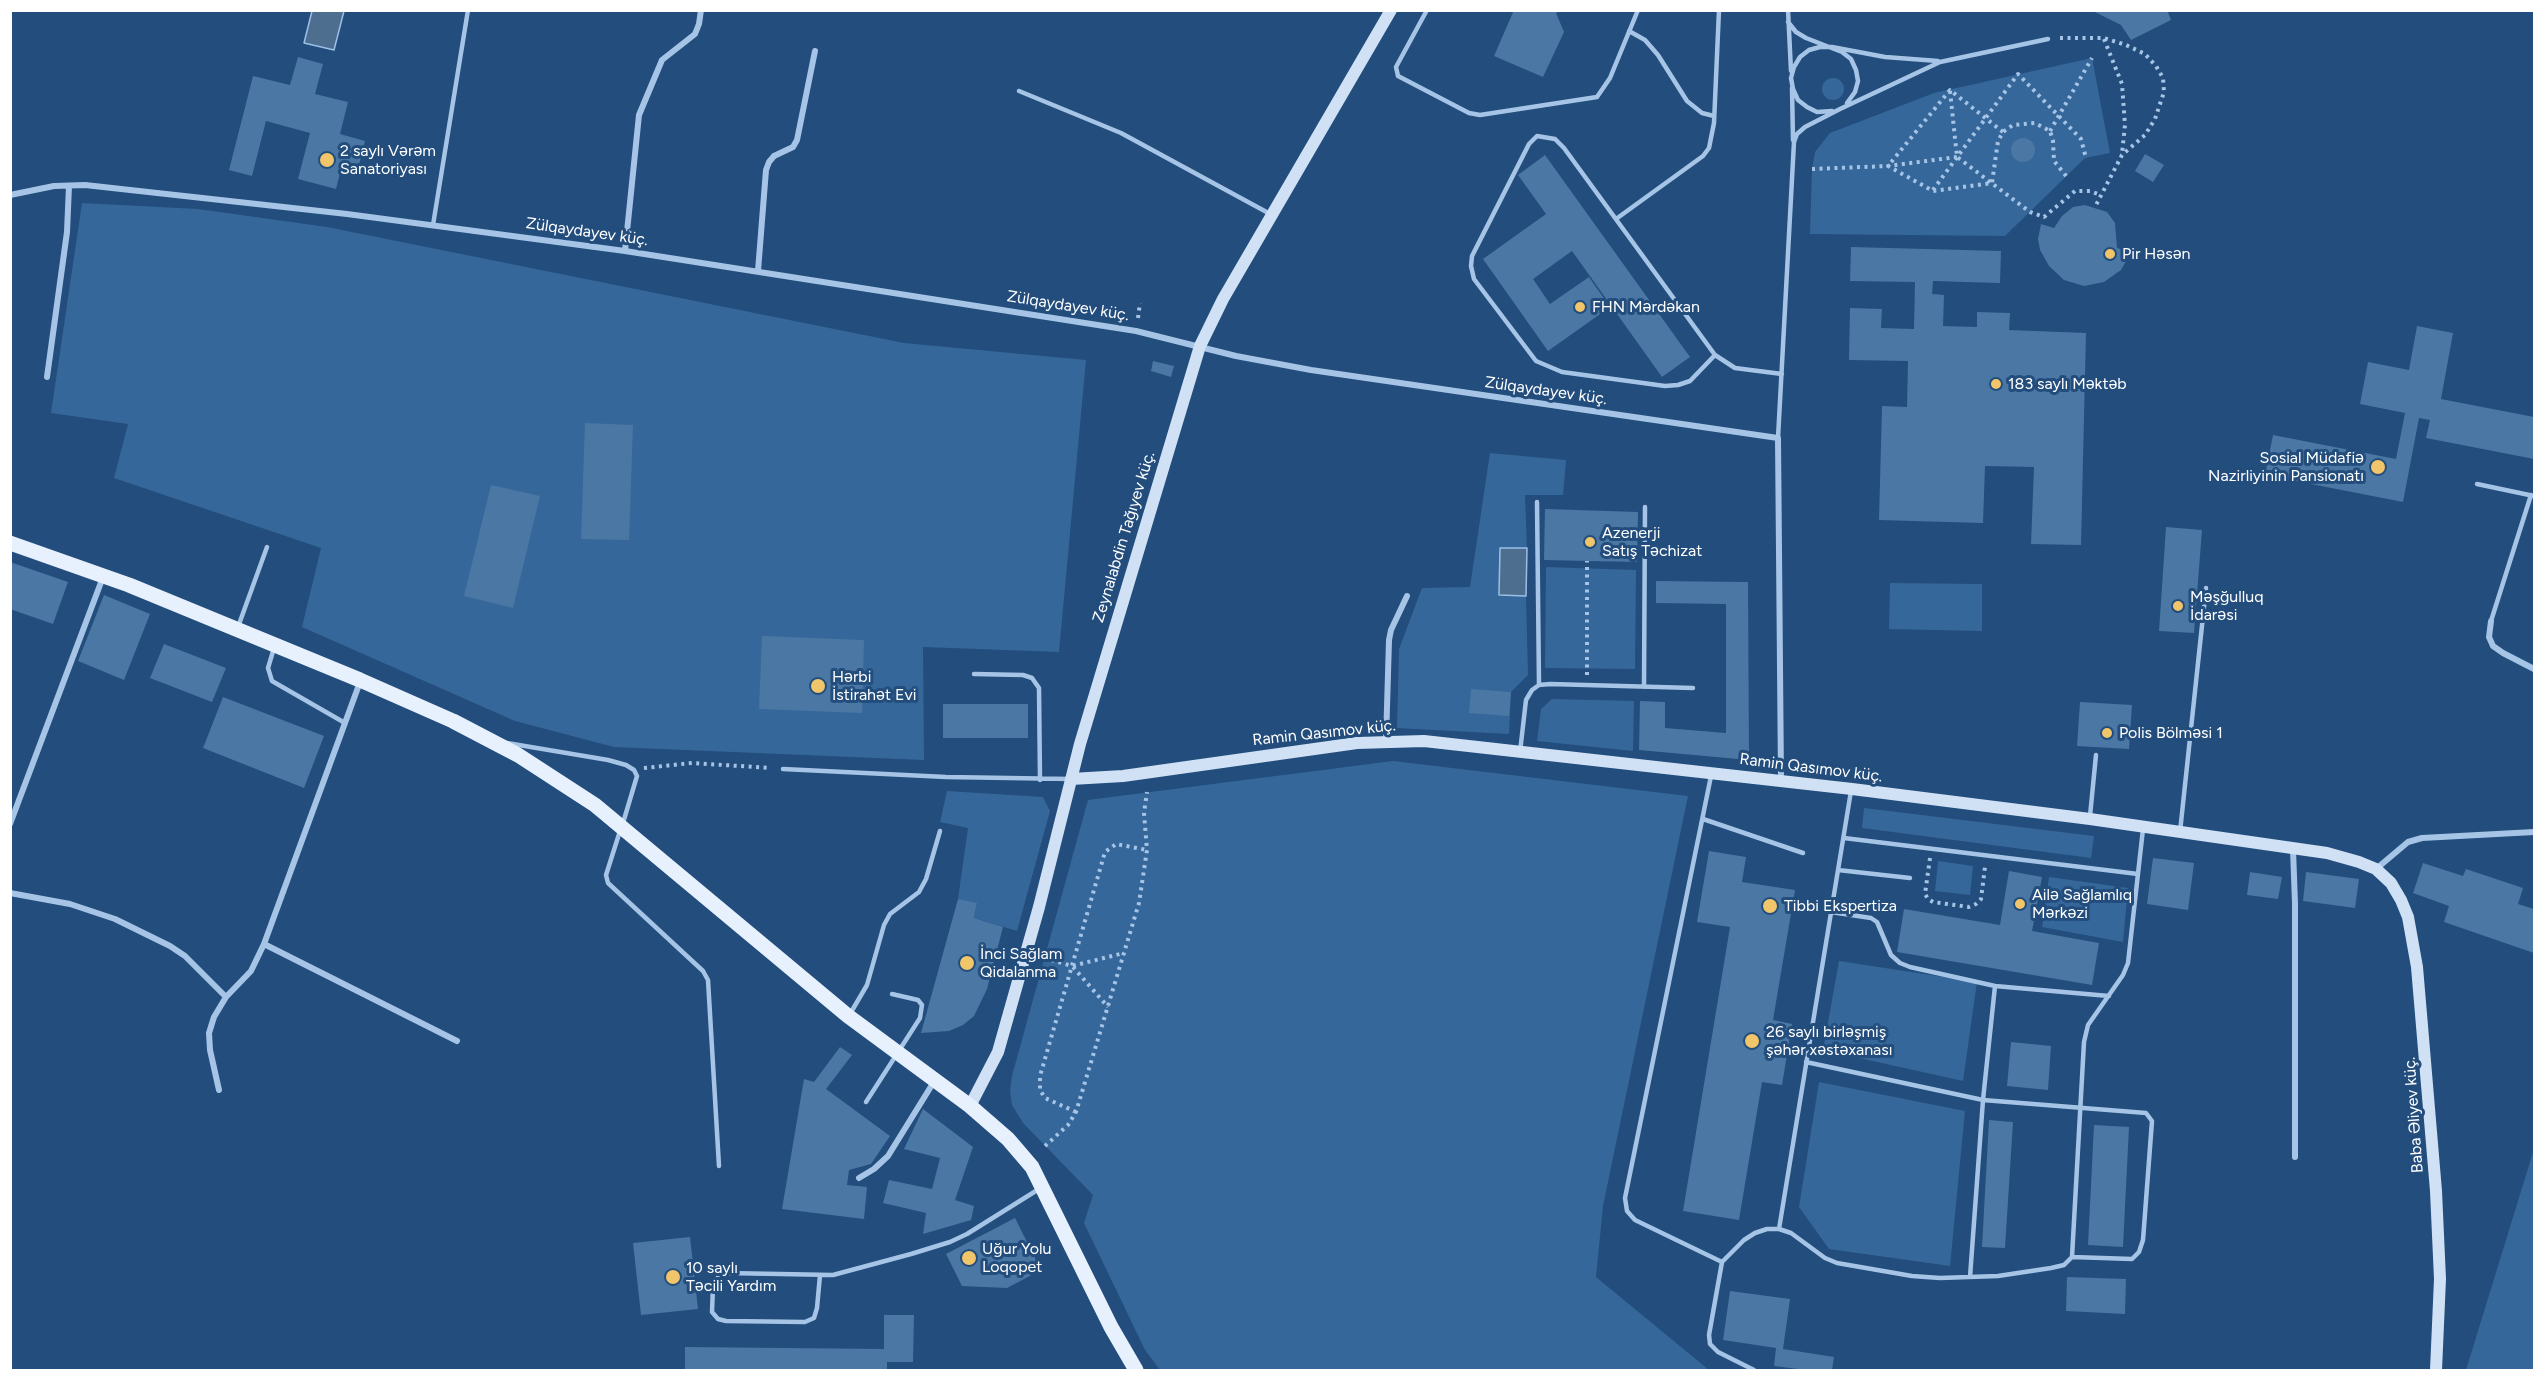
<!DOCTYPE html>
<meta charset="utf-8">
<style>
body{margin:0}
#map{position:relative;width:2545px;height:1381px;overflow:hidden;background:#224d7c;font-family:Figtree,sans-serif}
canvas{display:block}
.frame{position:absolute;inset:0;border:12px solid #fff;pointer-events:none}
</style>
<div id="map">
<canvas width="2545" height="1381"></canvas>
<div class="frame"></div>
</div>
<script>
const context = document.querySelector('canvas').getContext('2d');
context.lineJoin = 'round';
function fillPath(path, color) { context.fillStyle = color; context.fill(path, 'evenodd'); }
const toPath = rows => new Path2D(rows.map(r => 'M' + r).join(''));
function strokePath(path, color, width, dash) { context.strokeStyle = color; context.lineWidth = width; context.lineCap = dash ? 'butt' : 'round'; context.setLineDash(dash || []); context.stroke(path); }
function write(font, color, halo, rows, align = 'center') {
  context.font = font + ' Figtree,sans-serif'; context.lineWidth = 6; context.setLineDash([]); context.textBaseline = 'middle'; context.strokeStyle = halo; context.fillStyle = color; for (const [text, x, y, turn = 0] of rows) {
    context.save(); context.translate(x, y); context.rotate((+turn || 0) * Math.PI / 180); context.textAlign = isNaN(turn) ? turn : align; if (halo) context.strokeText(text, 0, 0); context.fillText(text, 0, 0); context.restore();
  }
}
const green = toPath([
 [2092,58,2110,153,2085,158,2005,236,1810,234,1812,169,1815,152,1830,133,1934,93],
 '1822 89a11 11 0 1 1 22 0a11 11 0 1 1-22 0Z',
 [82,203,198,209,327,227,904,343,1086,360,1059,652,923,647,924,760,614,747,515,721,302,627,321,548,114,478,128,424,51,413],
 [1490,453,1566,460,1563,495,1525,495,1527,548,1500,548,1499,595,1526,596,1528,675,1511,692,1509,734,1397,728,1399,649,1422,588,1470,587],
 [1546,567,1636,570,1635,669,1545,668],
 [1890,583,1982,584,1982,631,1889,629],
 [1552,699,1634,701,1633,751,1537,741,1541,709],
 [1393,761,1688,796,1603,1206,1596,1277,1709,1370,1160,1370,1145,1350,1084,1223,1093,1195,1023,1123,1012,1105,1010,1091,1012,1076,1088,800],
 [947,791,1043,797,1050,811,1017,931,974,918,977,904,958,899,968,828,940,822],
 [1864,808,2094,836,2091,858,1862,828],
 [1938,861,1973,866,1970,895,1935,891],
 [2049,877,2128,888,2123,942,2042,927],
 [1839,961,1977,982,1963,1081,1823,1050],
 [1819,1082,1965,1111,1950,1266,1829,1249,1799,1207],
 [2534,1149,2534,1370,2466,1370]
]);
const water = toPath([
 [312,11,344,11,334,50,304,43,312,11],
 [1500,548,1527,548,1526,596,1499,595,1500,548]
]);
const building = toPath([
 [1514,10,1562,10,1556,13,1564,32,1543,77,1494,56],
 [2091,10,2167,10,2171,20,2131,40,2121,25],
 [298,57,323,64,315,94,348,102,340,134,365,141,359,165,343,161,336,189,298,179,310,133,266,121,252,176,229,170,253,76,290,85],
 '2011 150a12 12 0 1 1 24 0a12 12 0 1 1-24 0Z',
 [2145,154,2164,165,2153,182,2135,171],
 [1545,155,1690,357,1662,377,1572,251,1533,279,1550,304,1589,277,1610,307,1548,351,1483,259,1546,214,1518,175],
 [2085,205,2107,212,2115,223,2117,248,2131,252,2121,270,2104,282,2084,286,2064,280,2049,266,2040,250,2038,239,2041,224,2054,228,2062,216,2073,207],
 [1851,247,2001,251,2000,283,1933,281,1932,294,1944,295,1943,326,1977,327,1977,312,2010,313,2009,330,2086,333,2081,545,2031,544,2034,467,1985,466,1983,523,1879,520,1882,406,1907,407,1908,361,1849,360,1850,308,1882,309,1881,328,1914,329,1915,282,1850,281],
 [2417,326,2453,333,2441,399,2534,417,2534,459,2426,438,2430,420,2419,418,2403,502,2265,475,2273,435,2396,459,2405,413,2360,404,2368,362,2409,370],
 [1153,361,1174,366,1171,377,1151,371],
 [585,423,633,425,629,540,581,539],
 [491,485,540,496,513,608,464,596],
 [1545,509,1638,512,1637,562,1544,560],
 [2166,527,2202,530,2194,633,2159,631],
 [10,562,68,582,53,624,10,609],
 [1656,581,1748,582,1749,760,1639,750,1640,701,1665,702,1665,728,1726,733,1726,604,1656,603],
 [104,595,150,614,124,680,78,661],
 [762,636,864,640,862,713,759,709],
 [164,644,226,668,212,702,150,678],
 [1471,689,1511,692,1509,716,1469,713],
 [223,697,324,736,304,788,203,748],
 [2080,702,2132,705,2129,749,2077,746],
 [943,704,1028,704,1028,738,943,738],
 [1709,851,1746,857,1742,882,1795,890,1773,1020,1792,1024,1782,1085,1762,1082,1739,1220,1683,1211,1730,927,1697,922],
 [2153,858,2194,863,2188,910,2147,904],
 [2423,863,2463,876,2466,869,2523,888,2518,904,2534,909,2534,953,2444,922,2449,906,2413,893],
 [2009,871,2042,877,2032,931,2099,943,2092,985,1897,952,1904,909,2000,925],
 [2250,872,2282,877,2278,899,2247,895],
 [2306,872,2359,879,2355,908,2303,901],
 [958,899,977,903,974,918,1003,927,987,989,974,1016,963,1025,949,1031,921,1033],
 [2011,1042,2051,1046,2048,1090,2007,1086],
 [840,1047,852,1055,826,1089,890,1136,871,1164,849,1170,847,1185,867,1187,864,1219,782,1209,804,1079,814,1082],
 [923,1109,973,1147,955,1200,974,1206,971,1220,923,1234,926,1213,883,1203,889,1180,932,1189,940,1158,904,1149],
 [1989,1120,2013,1122,2005,1248,1982,1247],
 [2094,1125,2129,1127,2123,1247,2088,1245],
 [1015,1218,1041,1270,1007,1288,962,1286,946,1254],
 [690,1237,698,1309,641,1315,633,1243],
 [2067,1277,2126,1279,2125,1314,2066,1311],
 [1730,1291,1790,1299,1783,1349,1834,1357,1832,1370,1806,1370,1774,1366,1776,1348,1723,1340],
 [884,1315,914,1315,913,1362,887,1362,887,1370,685,1370,685,1347,884,1349]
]);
const path = toPath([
 [2060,38,2104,38,2126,45,2145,54,2156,66,2163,78,2164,92,2155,119,2145,135,2122,155,2095,207],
 [2104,39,2122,84,2125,125,2122,154],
 [1950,91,1957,157,2030,212,2044,217,2075,191,2090,191,2101,195],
 [2050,131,2092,58],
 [2003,132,1950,90,1888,166,1933,191,1992,183,1998,141,2003,132,2013,125,2035,123,2050,131,2053,141,2054,161,2067,177],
 [1812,169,1888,166,1957,157],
 [1933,190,2018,74,2081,139,2086,158],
 [1138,318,1140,303],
 [1587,675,1587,561],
 [644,768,692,763,771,768],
 [1930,858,1925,894,1928,899,1933,902,1969,907,1976,904,1981,899,1985,867],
 [1044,958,1072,966,1124,953],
 [1073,967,1108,1007],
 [1076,1112,1045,1098,1040,1090,1040,1076,1105,852,1116,844,1147,850],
 [1045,1146,1068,1125,1076,1112,1139,903,1147,850,1144,813,1147,792]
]);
const lane = toPath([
 [1427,10,1396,67,1398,76,1469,113,1480,115,1597,97,1610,78,1638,10],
 [1788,10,1791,71],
 [1788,22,1796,32,1806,38,1842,52,1851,59,1856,70,1858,81,1855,92,1847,103],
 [1629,31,1645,40,1658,55,1687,101,1702,113,1714,116],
 [1792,88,1793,140],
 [1019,91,1121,133,1272,215],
 [1832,111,1817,112,1807,107,1798,100,1793,89,1791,78,1794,67,1800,57,1809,50,1820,47,1832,47,1885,57,1938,61],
 [1616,219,1703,156,1709,148,1714,123,1719,10],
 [433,225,468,10],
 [1715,355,1690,381,1678,385,1665,386,1562,372,1536,361,1474,279,1471,266,1472,256,1529,144,1537,136,1555,139,1564,148,1715,355,1735,368,1782,374],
 [1778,438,1794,142,1797,134,1805,127,1840,109,1940,62,2048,39],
 [2477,484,2534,496],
 [1537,502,1539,685],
 [2491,621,2531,495],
 [238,627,267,547],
 [274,648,268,668,272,681,345,723],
 [974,674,1023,675,1032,678,1039,688,1040,780],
 [1644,687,1645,507],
 [507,743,608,760,626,765,634,770,637,776,623,823],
 [1520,752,1526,700,1532,690,1539,685,1550,684,1693,688],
 [783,769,946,777,1071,779],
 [1711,776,1625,1198,1627,1211,1635,1220,1722,1262,1744,1240,1755,1233,1767,1229,1779,1229,1791,1233,1825,1258,1837,1263,1912,1276,1940,1278,1998,1276,2051,1268,2064,1265,2072,1257,2084,1042,2088,1025,2123,975,2128,963,2143,829],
 [2090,816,2096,755],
 [1703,819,1803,853],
 [620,831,606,875,608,883,703,971,708,980,719,1166],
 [2180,832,2206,588],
 [1844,838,2138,874],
 [1838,870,1910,878],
 [1831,912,1871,918,1877,922,1891,955,1900,963,1910,967,1995,986,2109,996],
 [850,1014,867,985,884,925,890,914,919,892,926,879,940,831],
 [1806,1062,1983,1100,2146,1113,2152,1121,2143,1240,2139,1252,2132,1259,2072,1257],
 [866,1102,920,1018,922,1005,918,1000,892,994],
 [1779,1229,1851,791],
 [1722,1262,1709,1335,1710,1344,1718,1352,1754,1370],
 [820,1275,817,1308,814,1318,805,1322,726,1321,718,1319,712,1312,713,1286,718,1277,726,1273,833,1275,911,1254,950,1242,967,1234,1039,1189],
 [1970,1277,1983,1100,1995,986]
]);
const street = toPath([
 [10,195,54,186,85,185,347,214,625,251,1136,331,1236,356,1311,370,1778,438,1781,781],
 [625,251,639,115,662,60,695,34,699,24,701,10],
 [758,271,766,170,769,162,774,156,793,147,797,140,815,51],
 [47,377,67,232,69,186],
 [2491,621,2489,637,2493,646,2503,653,2534,669],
 [1386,741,1389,640,1391,630,1407,596],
 [10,824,103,577],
 [2293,849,2295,904,2295,1157],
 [2376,869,2408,842,2422,838,2534,832],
 [10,893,70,904,115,919,170,946,185,956,226,997],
 [264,944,457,1041],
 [219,1090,210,1050,209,1033,214,1017,226,997,251,971,264,944,360,682],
 [859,1178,874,1169,888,1156,935,1080]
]);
const secondary = toPath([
 [1071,779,1123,776,1357,743,1424,741,1852,789,2090,819,2327,853,2359,862,2376,869,2391,883,2401,900,2408,917,2417,967,2436,1191,2440,1279,2436,1370],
 [970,1106,998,1052,1039,907,1080,744,1200,346,1223,299,1391,10]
]);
const primary = toPath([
 [10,543,129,585,360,680,453,721,518,755,595,805,848,1016,970,1106,1008,1139,1032,1167,1111,1327,1136,1370]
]);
const markers = [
 [327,160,8,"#f1c569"],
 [2110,254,6,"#f1c569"],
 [1580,307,6,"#f1c569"],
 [1996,384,6,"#f1c569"],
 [2378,467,8,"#f1c569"],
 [1590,542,6,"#f1c569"],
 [2178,606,6,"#f1c569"],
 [818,686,8,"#f1c569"],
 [2107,733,6,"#f1c569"],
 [2020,904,6,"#f1c569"],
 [1770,906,8,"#f1c569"],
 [967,963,8,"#f1c569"],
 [1752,1041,8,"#f1c569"],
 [969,1258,8,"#f1c569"],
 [673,1277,8,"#f1c569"]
];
const poiNames = [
 ["2 saylı Vərəm",340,151],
 ["Sanatoriyası",340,169],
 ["Pir Həsən",2122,254],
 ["FHN Mərdəkan",1592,307],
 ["183 saylı Məktəb",2008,384],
 ["Sosial Müdafiə",2364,458,"right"],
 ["Nazirliyinin Pansionatı",2364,476,"right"],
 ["Azenerji",1602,533],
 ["Satış Təchizat",1602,551],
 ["Məşğulluq",2190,597],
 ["İdarəsi",2190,615],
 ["Hərbi",832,677],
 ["İstirahət Evi",832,695],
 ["Polis Bölməsi 1",2119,733],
 ["Ailə Sağlamlıq",2032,895],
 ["Mərkəzi",2032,913],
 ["Tibbi Ekspertiza",1784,906],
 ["İnci Sağlam",980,954],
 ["Qidalanma",980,972],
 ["26 saylı birləşmiş",1766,1032],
 ["şəhər xəstəxanası",1766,1050],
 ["Uğur Yolu",982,1249],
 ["Loqopet",982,1267],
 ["10 saylı",686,1268],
 ["Təcili Yardım",686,1286]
];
const streetNames = [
 ["Zülqaydayev küç.",587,232,8],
 ["Zülqaydayev küç.",1068,306,9],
 ["Zülqaydayev küç.",1546,391,8],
 ["Zeynalabdin Tağıyev küç.",1124,537,-73],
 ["Ramin Qasımov küç.",1324,733,-6],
 ["Ramin Qasımov küç.",1811,768,7],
 ["Baba Əliyev küç.",2414,1115,-94]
];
fillPath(green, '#36679a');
fillPath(water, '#4e6e90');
strokePath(water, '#9ac0e7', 1.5);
fillPath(building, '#4b77a5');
strokePath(path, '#a6c5e6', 4, [3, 4.5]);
strokePath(lane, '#a6c5e6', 4.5);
strokePath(street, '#a6c5e6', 6);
strokePath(secondary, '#d0e1f5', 12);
strokePath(primary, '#e7f0fd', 15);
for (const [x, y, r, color] of markers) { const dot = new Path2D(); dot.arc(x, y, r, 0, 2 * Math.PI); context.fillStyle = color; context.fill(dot); strokePath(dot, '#224d7c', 2); }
write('16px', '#fff', '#224d7c', poiNames, 'left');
write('16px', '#fff', '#224d7c', streetNames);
</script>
